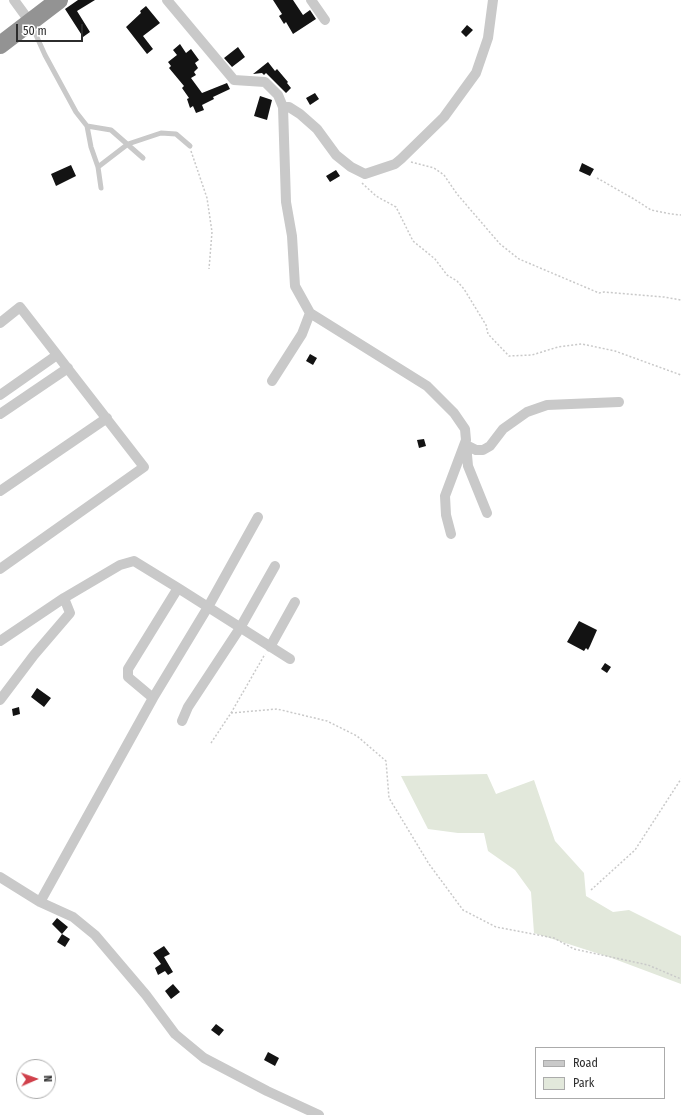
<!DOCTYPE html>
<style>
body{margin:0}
#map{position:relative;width:681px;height:1115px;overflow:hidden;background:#fff;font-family:"Fira Sans Condensed",sans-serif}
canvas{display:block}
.legend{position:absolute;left:535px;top:1047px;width:130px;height:52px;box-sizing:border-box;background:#fff;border:1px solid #ababab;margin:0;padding:5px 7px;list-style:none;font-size:12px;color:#2c2c2c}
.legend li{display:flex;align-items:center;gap:8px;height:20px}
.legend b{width:20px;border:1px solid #ababab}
.north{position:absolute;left:16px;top:1059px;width:40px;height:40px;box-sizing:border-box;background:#fff;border:1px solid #ababab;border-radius:50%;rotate:88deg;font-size:11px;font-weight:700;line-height:16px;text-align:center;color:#2c2c2c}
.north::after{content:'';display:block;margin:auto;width:14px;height:18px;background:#d0404b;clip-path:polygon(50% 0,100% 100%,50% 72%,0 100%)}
.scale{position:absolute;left:16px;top:24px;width:67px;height:18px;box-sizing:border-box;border:2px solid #2c2c2c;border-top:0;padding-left:5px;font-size:12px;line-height:14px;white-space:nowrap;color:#2c2c2c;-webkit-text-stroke:3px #fff;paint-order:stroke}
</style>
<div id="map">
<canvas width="681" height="1115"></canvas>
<ul class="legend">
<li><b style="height:5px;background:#c9c9c9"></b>Road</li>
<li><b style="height:11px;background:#e2e8db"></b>Park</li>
</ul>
<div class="north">N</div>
<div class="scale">50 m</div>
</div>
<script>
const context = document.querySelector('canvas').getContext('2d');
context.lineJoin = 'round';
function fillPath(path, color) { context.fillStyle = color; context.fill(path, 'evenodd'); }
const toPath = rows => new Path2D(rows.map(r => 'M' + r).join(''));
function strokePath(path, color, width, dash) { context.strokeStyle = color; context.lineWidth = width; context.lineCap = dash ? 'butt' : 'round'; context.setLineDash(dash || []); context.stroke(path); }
const green = toPath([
 [487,774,496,794,534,780,555,841,584,873,586,896,613,912,629,910,681,936,681,984,609,957,534,933,531,892,515,870,488,851,484,833,458,833,428,829,401,776]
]);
const building = toPath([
 [78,0,95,0,77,11,90,32,83,37,65,9],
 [273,0,293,0,303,15,310,10,316,19,293,34,286,22,284,24,279,16,282,14],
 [146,6,160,23,143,36,153,49,147,54,126,27,141,13,140,11],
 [467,25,473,30,466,37,461,32],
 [180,44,186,53,191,49,199,60,195,63,198,68,194,72,196,75,191,78,202,93,227,83,230,89,213,97,214,99,202,105,204,110,196,113,193,106,190,108,187,99,189,98,182,88,184,86,169,68,171,66,168,62,177,55,173,50],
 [238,47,245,57,232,67,224,58],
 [268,62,275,71,277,69,288,82,287,83,291,88,286,93,266,73,264,75,262,73,253,74],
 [315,93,319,99,310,105,306,98],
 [260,96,272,100,267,120,254,116],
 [582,163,594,169,590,176,579,171],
 [71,165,76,176,56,186,51,174],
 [336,170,340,176,330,182,326,176],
 [310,354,317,358,313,365,306,361],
 [424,439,426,446,419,448,417,440],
 [579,621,597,630,590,646,588,650,586,648,584,651,567,642],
 [605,663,611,667,607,673,601,669],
 [37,688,51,698,44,707,31,697],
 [19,707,20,714,13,716,12,709],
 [57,918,68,927,62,934,52,924],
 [62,934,70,939,65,947,57,942],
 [164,946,170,954,164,957,173,972,168,975,165,971,158,975,155,968,161,964,153,953],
 [173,984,180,992,171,999,165,991],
 [216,1024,224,1030,219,1036,211,1030],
 [268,1052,279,1058,275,1066,264,1060]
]);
const path = toPath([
 [191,151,207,198,212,232,209,269],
 [411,162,434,168,444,175,457,194,500,244,519,259,599,293,604,292,664,297,681,300],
 [597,178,634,199,651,210,671,214,681,215],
 [362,183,376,196,396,207,413,241,435,259,447,275,457,281,464,289,486,325,488,334,509,356,532,355,558,347,582,344,615,351,681,375],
 [231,713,277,709,327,721,357,736,386,761,389,798,429,864,463,910,496,927,554,938,574,949,648,965,681,979],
 [211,743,231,713,265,654],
 [591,890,635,850,681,779]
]);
const lane = toPath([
 [31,24,45,55,76,112,87,126,111,130,143,158],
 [87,126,91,147,98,167,101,188],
 [98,167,128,144,161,133,176,134,190,146]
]);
const street = toPath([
 [14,0,30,22],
 [167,0,234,80,265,82,278,95,283,107,286,202,292,236,295,286,310,313,427,386,454,413,465,429,466,440,445,496,446,515,451,534],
 [311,0,325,20],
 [283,107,289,107,300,114,317,129,336,155,351,167,365,174,395,164,401,159,444,117,476,73,488,38,493,0],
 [0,323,20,307,144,467,0,569],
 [272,381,302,334,310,313],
 [0,395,57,355],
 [0,414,68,368],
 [466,444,468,466,487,513],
 [466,445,476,450,483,450,490,446,503,429,527,412,547,405,619,402],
 [0,491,107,418],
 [0,641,64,598,120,565,134,561,178,588,290,659],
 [270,647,295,602],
 [153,698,128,677,128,669,178,588],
 [0,700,34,655,70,613,64,598],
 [182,721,188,707,240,628,275,566],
 [0,877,40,902,73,917,95,935,146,995,175,1034,204,1058,267,1091,319,1115],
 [40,902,153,698,208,607,258,517]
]);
const highway = toPath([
 [0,45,59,0]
]);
fillPath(green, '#e2e8db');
fillPath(building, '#131313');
strokePath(path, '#c9c9c9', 1.5, [2, 2]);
strokePath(lane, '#c9c9c9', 5);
strokePath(street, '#c9c9c9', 10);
strokePath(highway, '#939393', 18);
</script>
